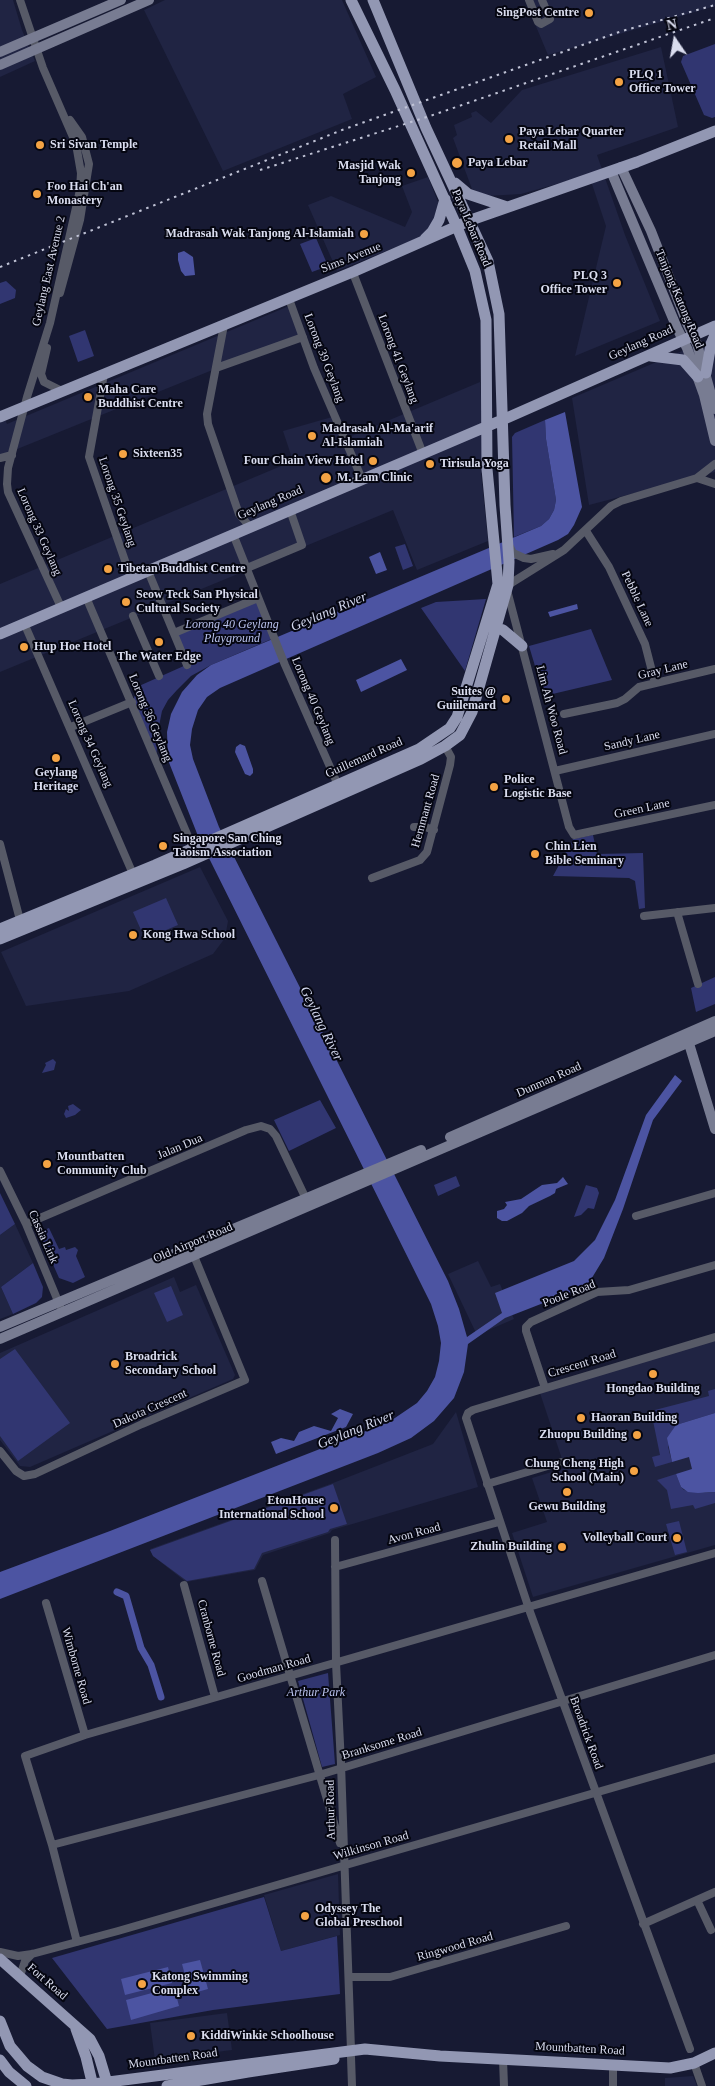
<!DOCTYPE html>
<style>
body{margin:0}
#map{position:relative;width:715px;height:2086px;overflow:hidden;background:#171a33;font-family:"Times New Roman",serif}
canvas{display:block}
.north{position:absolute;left:650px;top:15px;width:50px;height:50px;-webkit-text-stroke:4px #050611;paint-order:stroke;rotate:348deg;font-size:14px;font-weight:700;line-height:20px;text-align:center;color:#daddef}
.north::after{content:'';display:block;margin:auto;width:18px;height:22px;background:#daddef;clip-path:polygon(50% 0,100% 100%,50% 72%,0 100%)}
</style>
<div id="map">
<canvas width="715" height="2086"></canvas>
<div class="north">N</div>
</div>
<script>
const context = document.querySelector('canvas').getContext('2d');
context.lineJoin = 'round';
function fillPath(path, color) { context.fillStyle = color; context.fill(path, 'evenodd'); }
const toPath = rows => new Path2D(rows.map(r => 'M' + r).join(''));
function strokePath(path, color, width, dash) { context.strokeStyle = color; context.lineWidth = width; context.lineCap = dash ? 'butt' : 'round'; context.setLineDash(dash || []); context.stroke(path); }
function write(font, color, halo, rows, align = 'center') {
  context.font = font + ' "Times New Roman",serif'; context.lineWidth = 4; context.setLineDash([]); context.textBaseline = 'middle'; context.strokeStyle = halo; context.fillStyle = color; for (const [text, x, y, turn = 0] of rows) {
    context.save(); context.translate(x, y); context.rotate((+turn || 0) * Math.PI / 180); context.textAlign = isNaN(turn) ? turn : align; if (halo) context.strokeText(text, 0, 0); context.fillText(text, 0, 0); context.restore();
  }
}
const built = toPath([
 [0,0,13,0,22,30,35,61,0,77],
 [165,0,342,0,376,77,343,94,352,119,223,171,144,10],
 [525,0,715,0,715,6,548,55],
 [661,47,678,127,597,155,625,235,660,321,575,356,606,226,589,175,521,194,487,196,472,189,453,138,457,135,454,125,472,117,471,113,476,111,491,123,522,90],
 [428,177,440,207,428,234,337,271,308,205,331,196,405,227,412,212,402,186],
 [289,306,299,335,0,456,0,409,7,424],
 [715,337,715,472,589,505,572,398],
 [480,382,485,471,481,473,488,541,417,570,393,510,0,672,0,584,293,461,283,431,332,417,342,440],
 [200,867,228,921,225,938,213,954,129,991,26,1006,1,952],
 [15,1224,33,1263,1,1287,13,1314,0,1319,0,1235],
 [478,1261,491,1287,500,1284,514,1319,477,1335,448,1274],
 [174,1277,180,1292,196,1285,235,1375,233,1379,30,1467,20,1466,0,1440,0,1353],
 [715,1340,715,1545,533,1597,512,1533,547,1522,532,1478,565,1468,540,1393],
 [456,1412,478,1487,332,1530,330,1533,263,1555,255,1570,186,1582,153,1556,150,1549,333,1483,433,1444],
 [338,1874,340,1935,281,1951,264,1895],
 [227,2013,232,2050,155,2060,150,2023],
 [693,2076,697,2086,665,2086,665,2078]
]);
const green = toPath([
 [715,44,715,117,712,118,704,115,681,62,683,56],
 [316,238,328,266,312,272,300,244],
 [6,281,16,290,15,298,0,304,0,283],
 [85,330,94,356,78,362,69,336],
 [545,420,546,439,556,500,554,510,549,519,541,526,514,537,512,437,515,433],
 [405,544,413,566,403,570,395,547],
 [258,598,274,638,211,665,191,676,177,690,168,700,162,711,159,726,156,758,132,702,139,686,186,665,174,633],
 [486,599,465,671,421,608,436,602],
 [591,629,612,680,544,696,529,646],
 [593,835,597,854,643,853,645,908,639,909,635,881,629,878,553,876,573,839],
 [166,898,178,925,145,939,133,912],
 [715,977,715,1004,696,1012,691,988],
 [53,1059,56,1062,54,1070,42,1073,46,1065,45,1063],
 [320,1100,336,1128,289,1151,274,1120],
 [73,1104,81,1110,75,1115,66,1118,64,1114,66,1109,69,1111,68,1106],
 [456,1176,460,1186,438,1196,434,1185],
 [586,1185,597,1188,599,1193,594,1209,588,1208,581,1215,574,1217],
 [0,1193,15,1224,0,1235],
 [49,1228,59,1249,65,1247,66,1250,75,1247,78,1250,76,1256,85,1277,73,1283,59,1278,40,1235,44,1230],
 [33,1263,43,1287,42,1297,36,1303,13,1314,1,1287],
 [171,1286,183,1315,167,1322,154,1293],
 [15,1349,70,1423,18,1461,0,1436,0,1359],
 [715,1389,715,1413,676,1425,668,1447,672,1462,655,1467,652,1457,660,1455,651,1411,709,1396,708,1391],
 [676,1474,681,1487,684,1490,705,1493,715,1492,715,1503,695,1509,693,1505,671,1509,667,1490,657,1480],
 [333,1484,347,1524,330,1529,328,1532,262,1553,254,1569,187,1581,153,1556,150,1550],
 [679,1521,687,1552,675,1555,666,1524],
 [328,1673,335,1764,322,1767,298,1681],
 [264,1897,281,1951,337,1936,340,1994,213,2010,107,2029,52,1958]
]);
const water = toPath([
 [184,251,193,257,195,275,185,276,181,271,178,260,178,253],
 [565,412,582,507,574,525,568,534,558,540,220,688,207,697,198,710,192,729,190,745,193,759,219,827,448,1281,459,1309,467,1337,502,1313,495,1293,574,1261,595,1240,615,1200,646,1115,675,1075,682,1081,653,1120,623,1209,604,1258,587,1286,505,1318,468,1344,464,1372,454,1398,434,1421,411,1438,378,1453,0,1599,0,1572,110,1531,389,1422,417,1403,427,1391,435,1377,439,1361,441,1343,438,1326,431,1304,198,836,168,760,167,732,171,714,182,692,197,675,211,665,541,526,549,519,554,510,556,500,546,439,545,420],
 [380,552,387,570,376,574,369,557],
 [577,604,578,609,550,617,548,612],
 [401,659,407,670,361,692,356,680],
 [240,744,245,746,253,769,253,773,250,776,245,774,235,752,236,747],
 [563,1177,568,1184,556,1189,555,1193,550,1196,529,1206,522,1213,507,1221,502,1221,497,1218,497,1211,504,1209,507,1205,505,1202,521,1199,542,1185,557,1183],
 [340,1409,353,1414,346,1427,276,1454,271,1442,281,1438,294,1441,299,1432,314,1426,331,1431,338,1418,331,1414],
 [715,1413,715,1492,698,1493,688,1492,681,1487,676,1474,692,1469,689,1457,672,1462,667,1438,676,1425],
 [200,1960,208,1989,190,1994,182,1964],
 [168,1967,172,1983,125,1995,121,1979],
 [174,1987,179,2006,131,2020,126,2000]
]);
const canal = toPath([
 [117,1592,126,1596,141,1648,151,1665,161,1697]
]);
const street = toPath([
 [20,0,43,68,76,144,81,173,80,190,50,323,27,397,8,468,7,484,8,492,61,607],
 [529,0,538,22,541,24,550,19,542,0],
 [353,273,423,454],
 [60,293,80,220,89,164,82,137,70,120],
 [289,299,314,368,362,479],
 [224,325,207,414,208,424,239,514,250,527],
 [47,348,41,374,44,382,62,391],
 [216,368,303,337],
 [104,374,89,457,131,578],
 [0,458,12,455],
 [697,478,715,484],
 [586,531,609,567,645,644,655,683],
 [233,534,285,665,338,785],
 [510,547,513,553,524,558,531,559,553,554],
 [247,568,302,545,290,510],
 [148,571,187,665],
 [508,585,564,550,611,506,621,501,697,478,715,464],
 [507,590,569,827,574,835,715,805],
 [86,597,193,848],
 [133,616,159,676],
 [24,623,133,874],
 [174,633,258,598],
 [564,714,617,703,625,699,639,687,715,669],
 [71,727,132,702],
 [555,771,715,734],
 [414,827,425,827,434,830],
 [0,844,20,920],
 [372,878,420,860,427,852,450,765,451,757,445,746],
 [677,912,698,984],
 [644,916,715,908],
 [0,1171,26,1224,60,1306],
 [636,1216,715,1193],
 [26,1224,246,1130,261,1126,270,1129,276,1136,308,1203],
 [545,1388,526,1331,526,1327,531,1322,597,1292,629,1290,715,1265],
 [0,1451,16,1471,24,1476,35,1474,142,1424,245,1380,194,1256],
 [487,1484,561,1462],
 [335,1540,336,1663,341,1764,351,2050],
 [335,1567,499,1522],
 [262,1581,340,1843],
 [184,1585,215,1697],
 [46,1603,85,1735],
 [52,1845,319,1775,715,1655],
 [697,1900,711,1930],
 [643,1924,715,1892],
 [77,1942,52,1845,25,1756,85,1735,715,1553],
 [0,1952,18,1956,32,1954,118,1931,715,1758],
 [20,1976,25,1961,32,1954],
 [349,1977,390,1977,566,1926],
 [690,2049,530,1612,466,1418,468,1413,473,1410,715,1337],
 [351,2057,352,2086],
 [503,2059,504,2086],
 [694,2063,702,2086],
 [613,2086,613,2065]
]);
const secondary = toPath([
 [0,52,121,0],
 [0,65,149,0],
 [621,167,651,231,687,323,697,344,715,409],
 [611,171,677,328,687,348,704,395,715,441],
 [687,1037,715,1129],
 [450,1137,715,1021],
 [0,1327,421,1150],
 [0,1339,715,1031]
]);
const primary = toPath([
 [455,183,468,194,507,207],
 [425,239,432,232,439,220,445,199],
 [651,356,683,360,698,377],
 [706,373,711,344,715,335],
 [0,417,355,271,471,220,637,162,715,131],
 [497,628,503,630,522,646],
 [0,634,509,417,715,326],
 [0,929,155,865,419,749,450,728,457,717,498,584,487,469,486,320,475,271,457,227,395,90,351,0],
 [0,939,183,864,421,759,445,746,460,735,472,712,508,585,509,562,505,505,499,314,488,261,426,128,373,0],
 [0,1959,90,2039,99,2056,108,2086],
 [0,2021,10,2046,27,2066,42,2077,62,2084,72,2085,93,2084,365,2049,440,2056,670,2068,694,2063,715,2053],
 [76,2029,86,2057,93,2086],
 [0,2060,9,2072,26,2086],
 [167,2086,248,2072,334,2059]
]);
const rail = toPath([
 [260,170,430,116,715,18],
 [0,267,342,130,622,31,715,5]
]);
const markers = [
 [589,13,5,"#f4a344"],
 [619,82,5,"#f4a344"],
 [509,139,5,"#f4a344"],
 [40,145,5,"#f4a344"],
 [457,163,6,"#f4a344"],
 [411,173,5,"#f4a344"],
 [37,194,5,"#f4a344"],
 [364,234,5,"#f4a344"],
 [617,283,5,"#f4a344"],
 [88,397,5,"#f4a344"],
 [312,436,5,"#f4a344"],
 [123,454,5,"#f4a344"],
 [373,461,5,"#f4a344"],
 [430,464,5,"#f4a344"],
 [326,478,6,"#f4a344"],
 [108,569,5,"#f4a344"],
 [126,602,5,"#f4a344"],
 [159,642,5,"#f4a344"],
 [24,647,5,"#f4a344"],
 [506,699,5,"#f4a344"],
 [56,758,5,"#f4a344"],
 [494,787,5,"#f4a344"],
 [163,846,5,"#f4a344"],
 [535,854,5,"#f4a344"],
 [133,935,5,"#f4a344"],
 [47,1164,5,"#f4a344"],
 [115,1364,5,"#f4a344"],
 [653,1374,5,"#f4a344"],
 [581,1418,5,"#f4a344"],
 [637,1435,5,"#f4a344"],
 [634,1471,5,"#f4a344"],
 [567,1492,5,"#f4a344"],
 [334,1508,5,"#f4a344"],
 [677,1538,5,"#f4a344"],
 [562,1547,5,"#f4a344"],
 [305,1916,5,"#f4a344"],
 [142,1984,5,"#f4a344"],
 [191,2036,5,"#f4a344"]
];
const poiNames = [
 ["SingPost Centre",579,13,"right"],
 ["PLQ 1",629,75],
 ["Office Tower",629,89],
 ["Paya Lebar Quarter",519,132],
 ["Retail Mall",519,146],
 ["Sri Sivan Temple",50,145],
 ["Paya Lebar",468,163],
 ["Masjid Wak",401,166,"right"],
 ["Tanjong",401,180,"right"],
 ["Foo Hai Ch'an",47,187],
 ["Monastery",47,201],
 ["Madrasah Wak Tanjong Al-Islamiah",354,234,"right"],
 ["PLQ 3",607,276,"right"],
 ["Office Tower",607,290,"right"],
 ["Maha Care",98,390],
 ["Buddhist Centre",98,404],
 ["Madrasah Al-Ma'arif",322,429],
 ["Al-Islamiah",322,443],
 ["Sixteen35",133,454],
 ["Four Chain View Hotel",363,461,"right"],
 ["Tirisula Yoga",440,464],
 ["M. Lam Clinic",337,478],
 ["Tibetan Buddhist Centre",118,569],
 ["Seow Teck San Physical",136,595],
 ["Cultural Society",136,609],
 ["Hup Hoe Hotel",34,647],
 ["The Water Edge",159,657,"center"],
 ["Suites @",496,692,"right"],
 ["Guiilemard",496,706,"right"],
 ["Geylang",56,773,"center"],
 ["Heritage",56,787,"center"],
 ["Police",504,780],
 ["Logistic Base",504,794],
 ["Singapore San Ching",173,839],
 ["Taoism Association",173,853],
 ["Chin Lien",545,847],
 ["Bible Seminary",545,861],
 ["Kong Hwa School",143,935],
 ["Mountbatten",57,1157],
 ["Community Club",57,1171],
 ["Broadrick",125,1357],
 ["Secondary School",125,1371],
 ["Hongdao Building",653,1389,"center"],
 ["Haoran Building",591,1418],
 ["Zhuopu Building",627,1435,"right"],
 ["Chung Cheng High",624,1464,"right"],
 ["School (Main)",624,1478,"right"],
 ["EtonHouse",324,1501,"right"],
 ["International School",324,1515,"right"],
 ["Gewu Building",567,1507,"center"],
 ["Volleyball Court",667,1538,"right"],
 ["Zhulin Building",552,1547,"right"],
 ["Odyssey The",315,1909],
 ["Global Preschool",315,1923],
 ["Katong Swimming",152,1977],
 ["Complex",152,1991],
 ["KiddiWinkie Schoolhouse",201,2036]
];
const streetNames = [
 ["Paya Lebar Road",471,228,67],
 ["Sims Avenue",351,258,-22],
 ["Geylang East Avenue 2",49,271,-77],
 ["Tanjong Katong Road",679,299,67],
 ["Geylang Road",641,343,-24],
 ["Lorong 39 Geylang",324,358,69],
 ["Lorong 41 Geylang",398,359,69],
 ["Lorong 35 Geylang",117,502,71],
 ["Geylang Road",270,503,-23],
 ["Lorong 33 Geylang",39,532,66],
 ["Pebble Lane",637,599,65],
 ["Gray Lane",663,670,-14],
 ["Lorong 40 Geylang",313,701,67],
 ["Lim Ah Woo Road",551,710,75],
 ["Lorong 36 Geylang",150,718,67],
 ["Sandy Lane",632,741,-13],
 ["Lorong 34 Geylang",90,744,66],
 ["Guillemard Road",364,758,-24],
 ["Green Lane",642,809,-12],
 ["Hemmant Road",426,811,-74],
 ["Dunman Road",549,1080,-24],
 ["Jalan Dua",180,1147,-23],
 ["Cassia Link",43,1237,66],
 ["Old Airport Road",193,1243,-23],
 ["Poole Road",569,1294,-21],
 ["Crescent Road",582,1364,-17],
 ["Dakota Crescent",150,1409,-24],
 ["Avon Road",414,1534,-15],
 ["Cranborne Road",211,1638,75],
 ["Wimborne Road",76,1666,74],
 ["Goodman Road",274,1669,-16],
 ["Broadrick Road",586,1733,70],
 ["Branksome Road",382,1744,-17],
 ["Arthur Road",331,1810,-91],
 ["Wilkinson Road",371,1846,-16],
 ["Ringwood Road",455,1947,-16],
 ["Fort Road",47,1982,41],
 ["Mountbatten Road",580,2049,3],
 ["Mountbatten Road",173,2059,-8]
];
const parkNames = [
 ["Lorong 40 Geylang",232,625],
 ["Playground",232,639],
 ["Arthur Park",316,1693]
];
const waterNames = [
 ["Geylang River",329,612,-23],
 ["Geylang River",321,1024,64],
 ["Geylang River",356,1430,-22]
];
fillPath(built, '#202443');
fillPath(green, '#313671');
fillPath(water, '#4c54a2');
strokePath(canal, '#4c54a2', 7);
strokePath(street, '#575a67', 8);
strokePath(secondary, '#787c92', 10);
strokePath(primary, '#9297b3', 11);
strokePath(rail, '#c0c3d6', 2, [2.5, 5]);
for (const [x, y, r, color] of markers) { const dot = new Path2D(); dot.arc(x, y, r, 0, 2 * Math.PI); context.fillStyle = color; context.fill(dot); strokePath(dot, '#050611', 2); }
write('bold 12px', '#daddef', '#050611', poiNames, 'left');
write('12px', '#daddef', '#050611', streetNames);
write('italic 12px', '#bac3ee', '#050611', parkNames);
write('italic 14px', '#d1d6ec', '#050611', waterNames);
</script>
